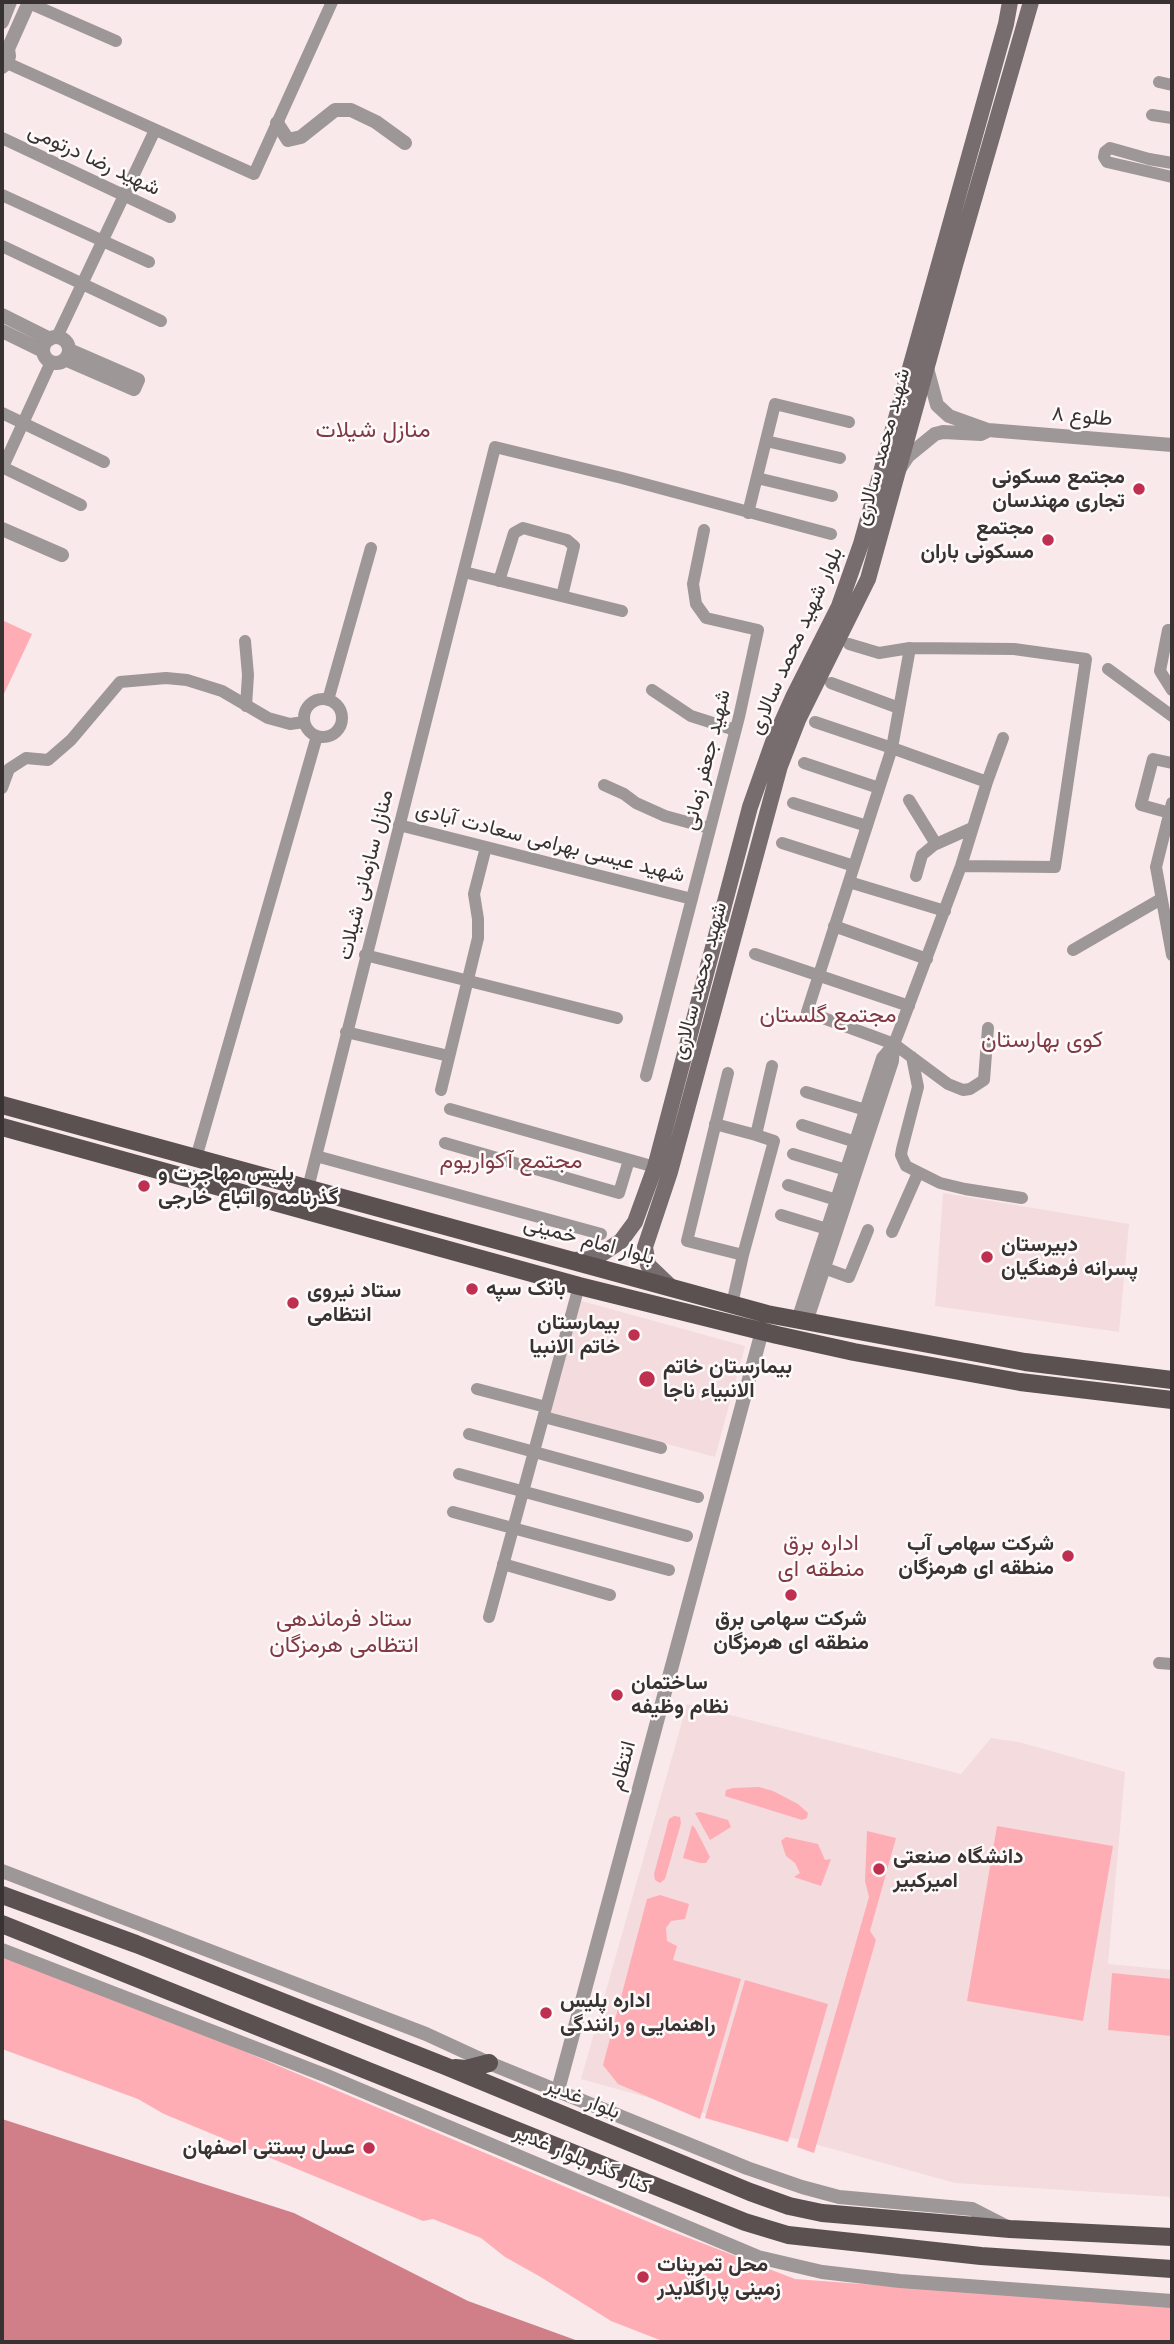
<!DOCTYPE html>
<meta charset="utf-8">
<style>
body{margin:0}
#map{position:relative;width:1174px;height:2344px;overflow:hidden;background:#fae9ea;font-family:Arial,sans-serif}
canvas{display:block}
.frame{position:absolute;inset:0;border:4px solid #383232;pointer-events:none}
</style>
<div id="map">
<canvas width="1174" height="2344"></canvas>
<div class="frame"></div>
</div>
<script>
const context = document.querySelector('canvas').getContext('2d');
context.lineJoin = 'round';
function fillPath(path, color) { context.fillStyle = color; context.fill(path, 'evenodd'); }
const toPath = rows => new Path2D(rows.map(r => 'M' + r).join(''));
function strokePath(path, color, width, dash) { context.strokeStyle = color; context.lineWidth = width; context.lineCap = dash ? 'butt' : 'round'; context.setLineDash(dash || []); context.stroke(path); }
function write(font, color, halo, rows, align = 'center') {
  context.font = font + ' Arial,Vazirmatn,sans-serif'; context.lineWidth = 5; context.setLineDash([]); context.textBaseline = 'middle'; context.strokeStyle = halo; context.fillStyle = color; for (const [text, x, y, turn = 0] of rows) {
    context.save(); context.translate(x, y); context.rotate((+turn || 0) * Math.PI / 180); context.textAlign = isNaN(turn) ? turn : align; if (halo) context.strokeText(text, 0, 0); context.fillText(text, 0, 0); context.restore();
  }
}
const built = toPath([
 [943,1193,1129,1224,1119,1332,935,1306],
 [578,1300,745,1346,715,1457,549,1412],
 [687,1704,961,1774,991,1738,1019,1742,1125,1772,1108,1964,1172,1970,1172,2197,955,2183,581,2079]
]);
const green = toPath([
 [2,620,32,634,2,698],
 [759,1787,773,1791,798,1804,808,1813,807,1818,802,1820,725,1796,726,1790,733,1788],
 [700,1812,728,1820,731,1827,710,1840,695,1813],
 [674,1816,680,1817,681,1823,665,1879,660,1883,655,1880,654,1874,669,1819],
 [692,1825,695,1828,710,1857,706,1863,700,1863,683,1858],
 [997,1826,1113,1846,1083,2021,967,2001],
 [867,1831,896,1838,870,1931,876,1940,814,2153,797,2147,869,1897,865,1881],
 [786,1837,818,1844,825,1860,831,1859,821,1886,794,1877,800,1873,795,1863,786,1856,781,1841],
 [660,1895,689,1904,685,1919,671,1921,666,1928,667,1941,677,1946,673,1960,741,1979,700,2119,618,2084,603,2065,647,1899],
 [2,1953,151,2012,663,2228,795,2279,1172,2307,1172,2342,665,2342,611,2321,539,2276,505,2257,481,2238,433,2219,423,2221,164,2114,138,2099,2,2049],
 [1112,1973,1172,1979,1172,2036,1108,2030],
 [745,1980,828,2004,788,2142,705,2118]
]);
const water = toPath([
 [2,2119,294,2213,468,2301,581,2342,2,2342]
]);
const minor = toPath([
 [29,3,116,41],
 [7,63,254,174,332,2],
 [1159,82,1172,85],
 [1152,115,1172,118],
 [2,138,170,217],
 [1172,163,1149,159,1110,148,1105,152,1104,157,1107,162,1172,177],
 [2,195,149,262],
 [2,246,161,321],
 [57,337,155,130],
 [2,413,104,462],
 [766,441,840,458],
 [2,467,81,505],
 [2,469,51,362],
 [757,478,832,496],
 [748,513,775,404,849,422],
 [464,572,622,611],
 [499,581,514,533,523,528,567,540,574,546,562,596],
 [1168,630,1160,671,1172,690],
 [245,641,248,675,246,706],
 [849,644,879,653,910,648],
 [1108,669,1172,716],
 [831,683,899,708],
 [652,690,691,716,735,730],
 '304 718a19 19 0 1 1 38 0a19 19 0 1 1-38 0Z',
 [328,700,371,548],
 [815,722,892,748,807,1012,894,1044,948,1084,963,1090,970,1089,984,1080,988,1028],
 [804,763,879,788],
 [987,782,1003,738],
 [604,785,624,794,636,803,665,816,709,828],
 [2,788,9,769,26,758,48,760,71,740,120,682,166,678,187,680,222,691,268,718,290,724,304,722],
 [909,800,936,844],
 [793,803,867,826],
 [1172,803,1156,867,1172,955],
 [1170,813,1141,805,1153,759,1172,763],
 [399,825,692,899],
 [782,843,854,866],
 [916,876,922,855,934,845,972,828],
 [849,882,945,911],
 [834,926,927,959],
 [1073,950,1161,899],
 [755,954,909,1006],
 [365,955,617,1018],
 [346,1032,449,1056],
 [912,1057,918,1087,902,1149,901,1155,906,1166,940,1183,965,1189,1022,1198],
 [728,1073,687,1241,743,1255],
 [646,1076,739,717,758,630,706,618,696,604,693,584,704,530],
 [441,1090,478,938,478,919,474,894,486,847],
 [806,1092,872,1112],
 [450,1109,655,1167],
 [715,1124,756,1135],
 [802,1125,862,1144],
 [445,1143,619,1193,629,1160],
 [793,1154,853,1172],
 [316,1156,601,1234],
 [196,1158,317,736],
 [788,1185,843,1202],
 [308,1188,495,447,622,478,831,534],
 [781,1215,827,1229],
 [892,1232,918,1173],
 [821,1267,849,1277,868,1230],
 [732,1304,743,1255,774,1141,756,1135,772,1066],
 [797,1320,882,1058,894,1044,901,1026,961,866,987,782,892,748,910,648,1014,649,1086,659,1055,867,961,866],
 [807,1322,893,1061,894,1044],
 [477,1389,546,1407],
 [544,1417,661,1448],
 [469,1434,698,1497],
 [459,1474,687,1536],
 [453,1512,669,1570],
 [503,1564,610,1595],
 [489,1617,579,1286],
 [1159,1663,1172,1664]
]);
const tertiary = toPath([
 [2,22,10,2],
 [2,67,7,63,9,56,8,49,29,2],
 [277,123,288,140,301,137,335,110,351,110,376,122,405,143],
 [2,315,50,339],
 [2,331,43,351],
 '43 350a13 13 0 1 1 26 0a13 13 0 1 1-26 0Z',
 [65,359,134,389,138,380,69,350],
 [927,368,937,405,949,416,988,430,1172,445],
 [900,468,908,456,935,434,943,432,981,434,987,431],
 [2,529,62,555],
 [2,1871,426,2034,489,2063,747,2168,802,2187,839,2197,972,2209,1009,2228],
 [2,1950,327,2076,758,2257,822,2272,900,2281,1172,2301],
 [558,2090,762,1331]
]);
const secondary = toPath([
 [573,1260,588,1259,600,1255,621,1241,635,1222,655,1167,750,807,773,742,794,695,839,606,861,544,1006,24,1010,2],
 [671,1287,648,1265,645,1247,670,1172,780,766,798,720,868,579,955,265,1031,2]
]);
const primary = toPath([
 [2,1105,767,1314,1025,1362,1172,1380],
 [2,1127,579,1286,777,1335,854,1352,1020,1382,1172,1400],
 [2,1895,136,1944,445,2066,750,2192,789,2206,822,2213,1010,2229,1172,2237],
 [2,1924,745,2222,788,2235,981,2256,1172,2269],
 [455,2068,466,2069,489,2063]
]);
const markers = [
 [1139,489,7,"#bf2f50"],
 [1048,540,7,"#bf2f50"],
 [144,1186,7,"#bf2f50"],
 [987,1257,7,"#bf2f50"],
 [472,1289,7,"#bf2f50"],
 [293,1303,7,"#bf2f50"],
 [634,1335,7,"#bf2f50"],
 [647,1379,9,"#bf2f50"],
 [1068,1556,7,"#bf2f50"],
 [791,1595,7,"#bf2f50"],
 [617,1695,7,"#bf2f50"],
 [879,1869,7,"#bf2f50"],
 [546,2013,7,"#bf2f50"],
 [369,2148,7,"#bf2f50"],
 [643,2277,7,"#bf2f50"]
];
const streetNames = [
 ["شهید رضا درتومی",94,160,25],
 ["طلوع ۸",1082,417,5],
 ["شهید محمد سالاری",883,447,-75],
 ["بلوار شهید محمد سالاری",796,641,-66],
 ["شهید جعفر زمانی",707,760,-76],
 ["شهید عیسی بهرامی سعادت آبادی",550,843,14],
 ["منازل سازمانی شیلات",366,875,-76],
 ["شهید محمد سالاری",700,981,-75],
 ["بلوار امام خمینی",589,1241,15],
 ["انتظام",623,1766,-75],
 ["بلوار غدیر",583,2099,22],
 ["کنار گذر بلوار غدیر",582,2160,23]
];
const poiNames = [
 ["مجتمع مسکونی",1125,477,"right"],
 ["تجاری مهندسان",1125,501,"right"],
 ["مجتمع",1034,528,"right"],
 ["مسکونی باران",1034,552,"right"],
 ["پلیس مهاجرت و",158,1174],
 ["گذرنامه و اتباع خارجى",158,1198],
 ["دبیرستان",1001,1245],
 ["پسرانه فرهنگیان",1001,1269],
 ["بانک سپه",486,1289],
 ["ستاد نیروی",307,1291],
 ["انتظامی",307,1315],
 ["بیمارستان",620,1323,"right"],
 ["خاتم الانبیا",620,1347,"right"],
 ["بیمارستان خاتم",663,1367],
 ["الانبیاء ناجا",663,1391],
 ["شرکت سهامی آب",1054,1544,"right"],
 ["منطقه ای هرمزگان",1054,1568,"right"],
 ["شرکت سهامی برق",791,1619,"center"],
 ["منطقه ای هرمزگان",791,1643,"center"],
 ["ساختمان",631,1683],
 ["نظام وظیفه",631,1707],
 ["دانشگاه صنعتی",893,1857],
 ["امیرکبیر",893,1881],
 ["اداره پلیس",560,2001],
 ["راهنمایی و رانندگی",560,2025],
 ["عسل بستنی اصفهان",355,2148,"right"],
 ["محل تمرینات",657,2265],
 ["زمینی پاراگلایدر",657,2289]
];
const neighbourhoodNames = [
 ["منازل شیلات",373,431],
 ["مجتمع گلستان",828,1016],
 ["کوی بهارستان",1042,1041],
 ["مجتمع آکواریوم",511,1162],
 ["اداره برق",821,1544],
 ["منطقه ای",821,1570],
 ["ستاد فرماندهی",344,1620],
 ["انتظامی هرمزگان",344,1646]
];
fillPath(built, '#f4dbdd');
fillPath(green, '#ffadb5');
fillPath(water, '#d07f88');
strokePath(minor, '#9e9797', 12);
strokePath(tertiary, '#9e9797', 14);
strokePath(secondary, '#776d6e', 16);
strokePath(primary, '#5c5151', 18);
for (const [x, y, r, color] of markers) { const dot = new Path2D(); dot.arc(x, y, r, 0, 2 * Math.PI); context.fillStyle = color; context.fill(dot); strokePath(dot, '#fefafa', 2.5); }
write('21px', '#383232', '#fefafa', streetNames);
write('bold 21px', '#383232', '#fefafa', poiNames, 'left');
write('23px', '#813944', '#fefafa', neighbourhoodNames);
</script>
